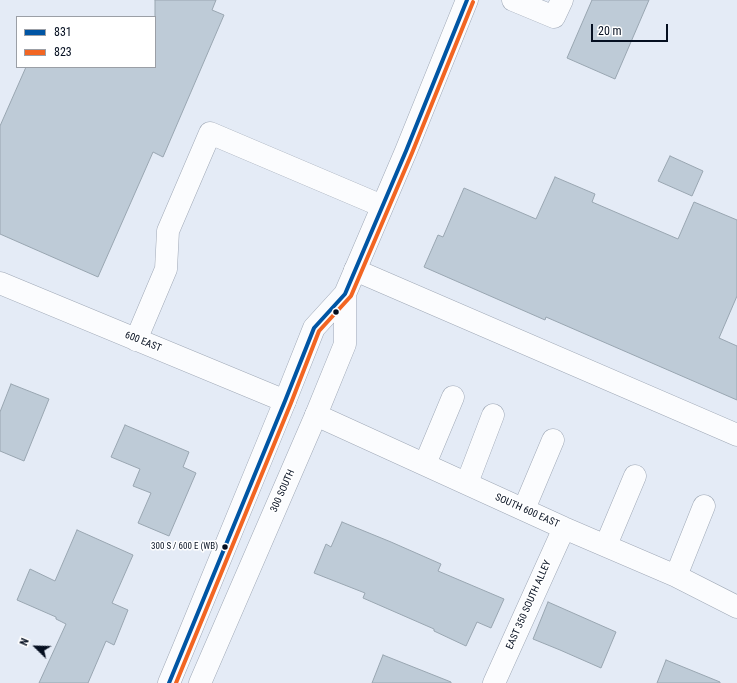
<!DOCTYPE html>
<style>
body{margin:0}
#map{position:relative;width:737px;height:683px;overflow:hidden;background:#e4ebf6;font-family:"Roboto Condensed",sans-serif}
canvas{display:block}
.legend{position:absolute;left:16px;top:16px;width:140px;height:52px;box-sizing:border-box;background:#fff;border:1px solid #9b9fa6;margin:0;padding:5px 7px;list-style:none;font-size:12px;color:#050f20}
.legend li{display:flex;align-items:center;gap:8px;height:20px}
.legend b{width:20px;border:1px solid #9b9fa6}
.north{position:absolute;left:16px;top:627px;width:40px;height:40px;-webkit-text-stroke:3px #fff;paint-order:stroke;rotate:293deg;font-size:11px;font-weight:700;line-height:16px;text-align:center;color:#050f20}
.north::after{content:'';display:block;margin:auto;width:14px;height:18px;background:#050f20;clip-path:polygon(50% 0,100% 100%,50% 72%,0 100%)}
.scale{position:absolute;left:591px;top:24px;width:77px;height:18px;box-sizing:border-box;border:2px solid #050f20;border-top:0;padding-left:5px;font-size:12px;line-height:14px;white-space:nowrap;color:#050f20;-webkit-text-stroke:3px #fff;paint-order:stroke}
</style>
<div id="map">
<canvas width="737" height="683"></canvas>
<ul class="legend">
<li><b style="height:5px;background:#0055a4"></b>831</li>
<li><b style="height:5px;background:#f26522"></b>823</li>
</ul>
<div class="north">N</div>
<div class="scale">20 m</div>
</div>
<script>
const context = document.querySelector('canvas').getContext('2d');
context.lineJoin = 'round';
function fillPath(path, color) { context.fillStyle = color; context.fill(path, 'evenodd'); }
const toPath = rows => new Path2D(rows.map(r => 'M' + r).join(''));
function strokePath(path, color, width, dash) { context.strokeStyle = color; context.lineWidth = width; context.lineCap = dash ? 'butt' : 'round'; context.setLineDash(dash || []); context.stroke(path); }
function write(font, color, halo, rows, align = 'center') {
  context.font = font + ' "Roboto Condensed",sans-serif'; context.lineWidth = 3; context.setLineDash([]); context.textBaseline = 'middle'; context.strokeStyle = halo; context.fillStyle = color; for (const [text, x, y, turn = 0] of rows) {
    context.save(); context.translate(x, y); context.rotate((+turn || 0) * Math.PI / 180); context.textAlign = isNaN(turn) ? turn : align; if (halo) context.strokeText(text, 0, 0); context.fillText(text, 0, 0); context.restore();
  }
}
const building = toPath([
 [155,0,216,0,212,10,224,15,163,157,153,152,98,277,0,234,0,126,26,67,155,67,155,0],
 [592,0,649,0,615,79,567,58,592,0],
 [670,156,703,171,692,196,658,181,670,156],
 [555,177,595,194,592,202,678,239,694,202,737,220,737,296,719,338,737,346,737,400,546,317,545,320,424,267,438,235,443,237,464,188,536,219,555,177],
 [11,384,49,399,24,461,0,451,0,412,11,384],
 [125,425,189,452,183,467,196,473,169,536,138,523,151,493,133,486,140,469,111,457,125,425],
 [342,522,391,542,441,564,438,571,504,599,491,628,477,622,466,646,434,631,434,629,363,598,365,593,314,573,326,544,331,547,342,522],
 [77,530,133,555,112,603,128,610,114,645,106,641,88,683,39,683,66,624,56,619,56,617,17,600,30,569,55,581,77,530],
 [548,602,616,632,601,668,560,650,533,639,548,602],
 [383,655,451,682,451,683,372,683,383,655],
 [666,660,720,682,720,683,657,683,666,660]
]);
const minor = toPath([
 [513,0,554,17,562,0],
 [355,270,737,435],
 [0,283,285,401],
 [136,340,166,269,168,231,210,133,382,206],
 [316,415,564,528,676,576,737,607],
 [425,464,453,397],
 [467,483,493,415],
 [524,509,553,440],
 [606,545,635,476],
 [676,576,704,506],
 [494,683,564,528]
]);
const major = toPath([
 [169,683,184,647,285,401,314,328,345,294,406,151,467,0],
 [200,683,316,415,345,344,345,294]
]);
const bus1 = toPath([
 [169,683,285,401,314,328,345,294,406,151,467,0]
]);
const bus2 = toPath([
 [176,683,291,403,319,331,351,296,412,153,473,2]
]);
const markers = [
 [336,312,3.5,"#050f20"],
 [225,547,3.5,"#050f20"]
];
const busNames = [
 ["300 S / 600 E (WB)",218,547]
];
const streetNames = [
 ["600 EAST",143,342,22],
 ["300 SOUTH",283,491,-66],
 ["SOUTH 600 EAST",527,511,24],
 ["EAST 350 SOUTH ALLEY",529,605,-66]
];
fillPath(building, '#becbd7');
strokePath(building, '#99a6b1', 1);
strokePath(minor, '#9fa8b6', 23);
strokePath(major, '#9fa8b6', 23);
strokePath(minor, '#fbfcfe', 22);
strokePath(major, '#fbfcfe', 22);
strokePath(bus1, '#0055a4', 4);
strokePath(bus2, '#f26522', 4);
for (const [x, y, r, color] of markers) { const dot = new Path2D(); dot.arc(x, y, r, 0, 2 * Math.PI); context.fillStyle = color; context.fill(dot); strokePath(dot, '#fff', 1.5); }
write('9px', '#050f20', '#fff', busNames, 'right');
write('10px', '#050f20', '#fff', streetNames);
</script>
